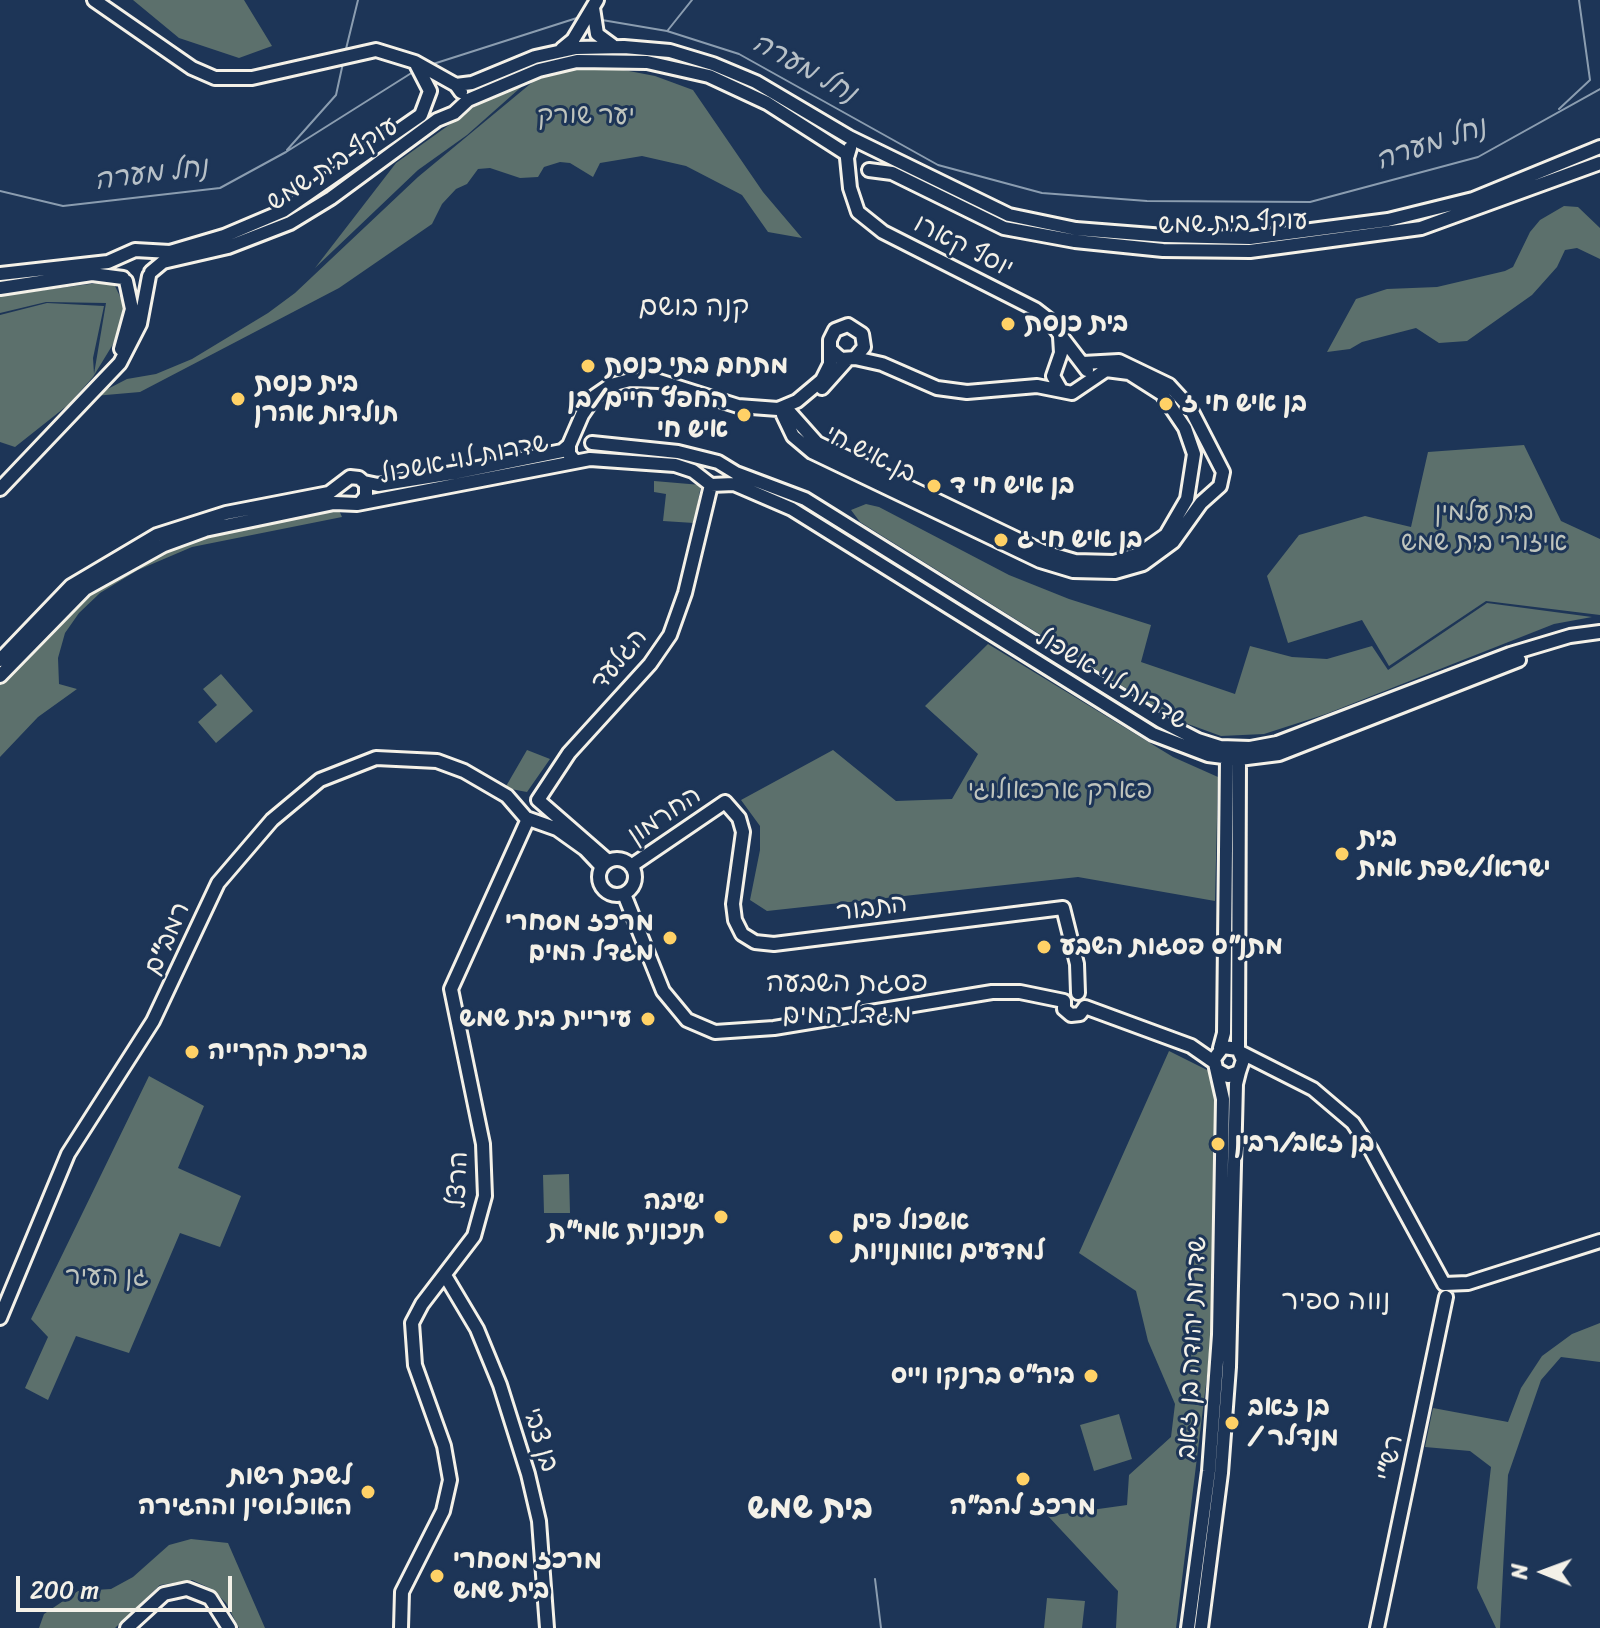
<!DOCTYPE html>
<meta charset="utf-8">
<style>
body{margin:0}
#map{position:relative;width:1600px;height:1628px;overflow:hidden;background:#1d3557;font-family:Sriracha,sans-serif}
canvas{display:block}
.north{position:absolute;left:1504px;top:1532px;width:80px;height:80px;-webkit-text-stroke:6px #1d3557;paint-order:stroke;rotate:271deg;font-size:22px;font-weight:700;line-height:32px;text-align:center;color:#f4f1e8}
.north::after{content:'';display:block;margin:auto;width:28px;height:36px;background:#f4f1e8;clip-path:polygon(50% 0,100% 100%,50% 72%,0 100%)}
.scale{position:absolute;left:16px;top:1576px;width:216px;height:36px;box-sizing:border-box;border:4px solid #f4f1e8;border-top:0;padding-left:10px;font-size:24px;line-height:28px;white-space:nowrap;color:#f4f1e8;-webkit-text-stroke:6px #1d3557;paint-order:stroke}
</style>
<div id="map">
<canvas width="1600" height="1628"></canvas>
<div class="north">N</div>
<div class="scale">200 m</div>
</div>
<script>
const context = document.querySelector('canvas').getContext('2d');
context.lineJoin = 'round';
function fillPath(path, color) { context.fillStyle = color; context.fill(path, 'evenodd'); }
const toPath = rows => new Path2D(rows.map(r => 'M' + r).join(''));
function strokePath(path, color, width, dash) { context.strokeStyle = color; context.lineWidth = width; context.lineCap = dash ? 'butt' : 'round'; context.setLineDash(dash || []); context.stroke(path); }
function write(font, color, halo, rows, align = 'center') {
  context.font = font + ' Sriracha,"Playpen Sans Hebrew",sans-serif'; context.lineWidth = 6; context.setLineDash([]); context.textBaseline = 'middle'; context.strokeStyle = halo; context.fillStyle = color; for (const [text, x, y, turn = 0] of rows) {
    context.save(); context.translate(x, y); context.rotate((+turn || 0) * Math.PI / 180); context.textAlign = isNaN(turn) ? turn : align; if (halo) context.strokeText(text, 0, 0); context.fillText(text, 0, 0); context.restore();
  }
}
const green = toPath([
 [133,0,244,0,272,46,239,58,179,38],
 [608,67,655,76,693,90,763,192,802,238,768,232,742,195,686,166,642,156,600,163,593,177,570,163,560,162,544,167,538,177,520,178,490,168,478,169,467,184,456,189,442,204,432,224,339,288,140,392,94,396,127,379,156,374,192,359,268,313,295,293,418,177,541,75,571,68],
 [528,81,467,135,418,170,315,268,396,163,474,107],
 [1564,206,1578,207,1600,228,1600,259,1577,248,1565,250,1557,267,1532,295,1467,341,1439,343,1416,328,1362,342,1350,349,1327,352,1356,299,1387,289,1437,287,1505,271,1513,267,1530,232,1540,220],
 [105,282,115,286,125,307,118,336,93,377,68,405,15,447,0,442,0,315,47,303,104,306,93,358,94,374,106,303,46,302,0,313,0,296],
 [1524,445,1561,521,1600,539,1600,615,1486,601,1389,666,1362,620,1288,643,1267,576,1299,535,1365,516,1411,527,1428,452],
 [654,481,701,485,694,523,663,521,666,494,654,492],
 [866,504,879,507,1009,575,1069,599,1151,625,1141,662,1235,694,1250,646,1292,657,1327,659,1372,646,1388,670,1487,603,1592,617,1554,624,1326,714,1264,734,1221,736,1177,720,860,522,851,510],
 [338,508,342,517,192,547,138,570,100,593,79,613,65,633,58,658,59,684,77,689,38,717,0,757,0,684,39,640,95,588,140,562,210,536],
 [988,644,1173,757,1218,777,1215,901,1078,877,767,911,750,900,760,850,760,826,741,800,833,750,896,801,952,799,978,754,925,706],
 [221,674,253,711,216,743,198,722,217,705,203,689],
 [527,750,550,759,527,792,505,788],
 [1169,1051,1213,1073,1221,1096,1216,1261,1208,1368,1176,1628,1116,1628,1118,1591,1048,1516,1127,1505,1129,1475,1171,1437,1175,1404,1148,1341,1136,1291,1079,1253],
 [149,1076,204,1106,178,1168,241,1196,220,1247,180,1233,129,1353,76,1336,48,1400,25,1388,48,1337,31,1319],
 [569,1174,570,1213,544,1213,543,1175],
 [1600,1323,1600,1362,1561,1357,1541,1380,1508,1475,1500,1628,1496,1628,1477,1588,1491,1467,1470,1451,1425,1447,1433,1408,1508,1422,1521,1388,1542,1356,1572,1334],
 [1119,1414,1132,1459,1094,1471,1080,1425],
 [191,1539,228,1543,265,1628,239,1628,226,1603,212,1589,192,1580,160,1585,115,1628,39,1628,44,1614,78,1591,111,1589,133,1577,169,1545],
 [1047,1598,1085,1601,1082,1628,1044,1628]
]);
const stream = toPath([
 [602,20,667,31,739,54,938,165,1042,193,1147,201,1310,202,1478,157,1600,89],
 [668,30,692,0],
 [346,49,358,0],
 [430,65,580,17],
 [1559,109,1590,80,1579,0],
 [287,150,336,95,343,63],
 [0,191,63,206,220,188,286,152,413,72],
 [875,1579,881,1628]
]);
const secondary = toPath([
 [94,0,192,68,215,78,252,78,376,50,415,62,456,85,461,92],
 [593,8,597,34,612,45],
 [562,49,573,40,597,0],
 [456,85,472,83,535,57,576,48,624,47,670,51,713,64,756,82,849,137,1009,215,1076,229,1165,236,1250,238,1388,220,1473,199,1600,147],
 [850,148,847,158,850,188,858,212,883,232,1035,309,1048,319,1087,370],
 [869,170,892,173,1004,228,1075,241,1163,250,1250,251,1421,228,1600,163],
 [151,272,163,262,228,247,290,223,331,198,437,120,454,113,468,100,539,70,577,61,647,62,709,76,767,103,848,155],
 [0,274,108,262,135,250,170,252,224,236,283,211,421,115,430,91,415,62],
 [0,288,92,274,123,278],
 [1060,337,1061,353,1053,376,1061,390],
 [121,349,132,309,126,281],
 [822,388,847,360],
 [785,407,817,443,1044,552,1075,561,1114,562,1139,554,1166,535,1187,499,1194,454,1185,428,1162,394,1129,373,1106,370,1072,393,1037,386,967,392,937,388,882,364,855,358],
 [785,407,783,415,793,436,812,452,1040,561,1073,571,1115,572,1143,564,1173,542,1201,503,1220,486,1223,472,1190,408,1169,385,1119,361,1083,363],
 [592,443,678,452,718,462,736,473,805,499,1161,721,1198,740,1220,747,1250,748,1277,743,1510,654,1570,636,1600,632],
 [575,461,569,454,569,445,582,415,595,396,611,385,630,380,659,381,738,406,778,409,797,401,822,380,830,364,830,340,835,330,848,325,862,334,864,347,855,358,841,359,832,351],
 [364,482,378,485,453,473,562,451,569,445],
 [711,485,734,484,792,509,1153,734,1208,755,1239,759,1279,754,1519,660],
 [0,489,120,363,140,324,149,276],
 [0,660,71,586,157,535,226,513,329,493,350,477,359,478,366,484,366,496,361,502],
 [0,676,85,589,164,545,205,530,334,503,357,504,590,459,675,465,693,471,711,485],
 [1235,752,1239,759,1238,1049],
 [538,800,569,753,650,664,670,635,685,593,711,485],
 [538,800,608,861],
 '599 877a18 18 0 1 1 36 0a18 18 0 1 1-36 0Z',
 [631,866,725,802,739,818,743,832,733,904,735,920,742,934,755,942,774,944,1063,908,1077,964,1078,993],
 [624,894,663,991,687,1020,715,1032,774,1028,992,992,1020,992,1064,1001],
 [1064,1001,1064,1009,1071,1015,1080,1014,1085,1007],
 [1085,1007,1191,1046,1214,1062],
 [1220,1048,1224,1033,1227,759,1231,753],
 [1240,1052,1313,1089,1353,1123,1371,1150,1444,1284],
 [446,1277,477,1329,500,1385,528,1474,539,1521,547,1628],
 [1444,1284,1468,1283,1600,1241],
 [0,1318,68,1154,153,1021,218,883,272,820,320,780,376,758,437,761,464,771,507,796,526,818,557,829,585,849,602,867],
 [127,1628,164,1594,187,1589,210,1598,229,1628],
 [401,1628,402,1592,443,1511,450,1480,444,1446,415,1365,412,1323,422,1304,474,1236,485,1196,483,1144,451,989,528,819],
 [1188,1628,1209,1471,1219,1335,1223,1099,1214,1059,1223,1047,1238,1049,1243,1060,1239,1072,1228,1076,1217,1070],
 [1201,1628,1221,1473,1229,1367,1236,1084,1239,1072],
 [1377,1628,1446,1297]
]);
const markers = [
 [1008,324,8,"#ffd166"],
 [588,366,8,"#ffd166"],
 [238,399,8,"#ffd166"],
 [1166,404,8,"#ffd166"],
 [744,415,8,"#ffd166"],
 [934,486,8,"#ffd166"],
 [1001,540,8,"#ffd166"],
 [1342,854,8,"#ffd166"],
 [670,938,8,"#ffd166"],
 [1044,947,8,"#ffd166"],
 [648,1019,8,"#ffd166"],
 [192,1052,8,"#ffd166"],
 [1218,1144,8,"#ffd166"],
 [721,1217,8,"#ffd166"],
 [836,1237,8,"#ffd166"],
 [1091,1376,8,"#ffd166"],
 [1232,1423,8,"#ffd166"],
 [1023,1479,8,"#ffd166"],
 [368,1492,8,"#ffd166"],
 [437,1576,8,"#ffd166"]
];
const parkNames = [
 ["יער שורק",586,116],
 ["בית עלמין",1484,513],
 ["איזורי בית שמש",1484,543],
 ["פארק ארכאולוגי",1060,791],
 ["גן העיר",107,1277]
];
const streetNames = [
 ["עוקף בית שמש",333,165,-33],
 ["עוקף בית שמש",1233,224,-2],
 ["יוסף קארו",963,247,27],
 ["בן איש חי",870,455,26],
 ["שדרות לוי אשכול",464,460,-11],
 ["הגלעד",620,660,-50],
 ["שדרות לוי אשכול",1111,680,31],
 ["החרמון",665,816,-34],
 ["התבור",872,909,-8],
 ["רמב\"ם",168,939,-66],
 ["הרצל",459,1180,-88],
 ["שדרות יהודה בן זאב",1193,1348,-87],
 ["בן צבי",540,1440,73],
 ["רש\"י",1391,1458,-78]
];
const poiNames = [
 ["בית כנסת",1024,324],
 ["מתחם בתי כנסת",604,366],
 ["בית כנסת",254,384],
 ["תולדות אהרן",254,414],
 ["החפץ חיים/בן",728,400,"right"],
 ["איש חי",728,430,"right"],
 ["בן איש חי ז",1182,404],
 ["בן איש חי ד",950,486],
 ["בן איש חי ג",1017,540],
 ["בית",1358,839],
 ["ישראל/שפת אמת",1358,869],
 ["מרכז מסחרי",654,923,"right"],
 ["מגדל המים",654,953,"right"],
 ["מתנ\"ס פסגות השבע",1060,947],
 ["עיריית בית שמש",632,1019,"right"],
 ["בריכת הקרייה",208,1052],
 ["בן זאב/רבין",1234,1144],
 ["ישיבה",705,1202,"right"],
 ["תיכונית אמי\"ת",705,1232,"right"],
 ["אשכול פים",852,1222],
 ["למדעים ואומנויות",852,1252],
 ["ביה\"ס ברנקו וייס",1075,1376,"right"],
 ["בן זאב",1248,1408],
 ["/ מנדלר",1248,1438],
 ["לשכת רשות",352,1477,"right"],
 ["האוכלוסין וההגירה",352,1507,"right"],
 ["מרכז להב\"ה",1023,1507,"center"],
 ["מרכז מסחרי",453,1561],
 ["בית שמש",453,1591]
];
const waterNames = [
 ["נחל מערה",804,69,29],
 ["נחל מערה",1431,145,-18],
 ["נחל מערה",151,175,-7]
];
const neighbourhoodNames = [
 ["קנה בושם",694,308],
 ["פסגת השבעה",847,984],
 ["מגדל המים",847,1016],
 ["נווה ספיר",1336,1302]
];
const districtNames = [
 ["בית שמש",810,1509]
];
fillPath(green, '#5c706c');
strokePath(stream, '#8b9db0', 2);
strokePath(secondary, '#f4f1e8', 18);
strokePath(secondary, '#1d3557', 12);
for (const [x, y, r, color] of markers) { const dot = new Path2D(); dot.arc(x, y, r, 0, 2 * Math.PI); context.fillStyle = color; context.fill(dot); strokePath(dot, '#1d3557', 3); }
write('26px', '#bfc4bd', '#1d3557', parkNames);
write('26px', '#f4f1e8', '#1d3557', streetNames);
write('bold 26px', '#f4f1e8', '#1d3557', poiNames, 'left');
write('italic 28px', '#b7c0c7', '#1d3557', waterNames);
write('28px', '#f4f1e8', '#1d3557', neighbourhoodNames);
write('bold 34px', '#f4f1e8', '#1d3557', districtNames);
</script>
